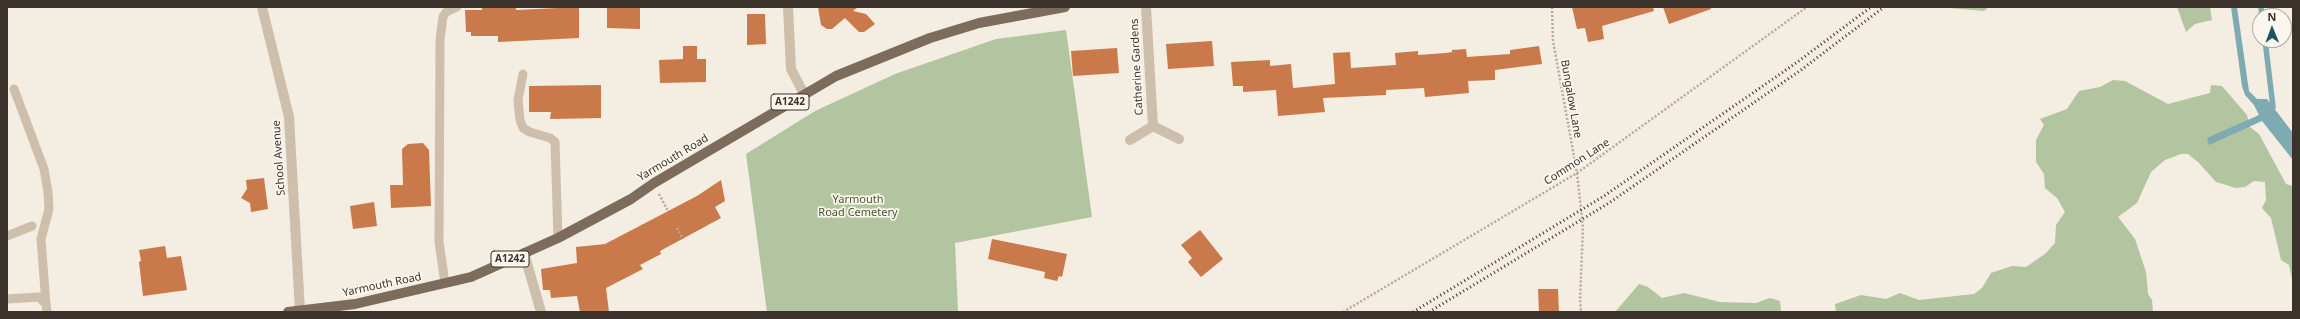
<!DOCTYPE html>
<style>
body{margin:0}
#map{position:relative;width:2300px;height:319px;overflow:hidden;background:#f4ede1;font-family:"Noto Sans",sans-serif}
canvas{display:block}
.frame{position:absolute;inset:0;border:8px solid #3b322b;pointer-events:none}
.north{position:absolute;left:2252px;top:8px;width:40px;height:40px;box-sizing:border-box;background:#fbf7ee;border:1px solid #aea8a0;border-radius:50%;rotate:359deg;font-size:11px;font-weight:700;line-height:16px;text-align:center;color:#3b322b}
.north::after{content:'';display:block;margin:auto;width:14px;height:18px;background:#1e525e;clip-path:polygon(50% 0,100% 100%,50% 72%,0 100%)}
</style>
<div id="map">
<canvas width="2300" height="319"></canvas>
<div class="frame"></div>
<div class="north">N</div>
</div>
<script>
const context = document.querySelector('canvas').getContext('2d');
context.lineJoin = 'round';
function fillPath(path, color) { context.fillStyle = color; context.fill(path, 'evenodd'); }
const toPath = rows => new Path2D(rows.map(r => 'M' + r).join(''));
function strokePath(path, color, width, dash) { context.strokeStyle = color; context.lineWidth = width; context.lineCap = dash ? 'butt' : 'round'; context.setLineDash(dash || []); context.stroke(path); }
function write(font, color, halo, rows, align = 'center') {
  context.font = font + ' "Noto Sans",sans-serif'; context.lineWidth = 3.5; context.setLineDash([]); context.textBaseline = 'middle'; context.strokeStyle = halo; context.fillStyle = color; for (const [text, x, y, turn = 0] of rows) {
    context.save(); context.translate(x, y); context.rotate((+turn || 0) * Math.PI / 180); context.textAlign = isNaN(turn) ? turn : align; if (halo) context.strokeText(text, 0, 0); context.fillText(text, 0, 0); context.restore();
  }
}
const green = toPath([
 [1938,7,1989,7,1984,11],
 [2177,7,2210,7,2212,20,2195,24,2186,32],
 [1066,30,1092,217,955,243,958,312,767,312,746,154,815,111,895,74,996,39],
 [2113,80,2125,81,2168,104,2210,93,2211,85,2222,86,2247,115,2250,127,2259,134,2286,184,2293,186,2293,284,2289,265,2281,260,2271,218,2262,208,2266,200,2265,182,2254,181,2245,187,2236,188,2216,182,2199,163,2188,154,2181,154,2165,160,2151,172,2137,203,2118,217,2135,239,2146,272,2148,294,2152,300,2153,312,1836,312,1835,304,1861,295,1886,299,1900,293,1919,300,1974,294,1982,288,1991,273,2012,266,2026,267,2045,254,2055,243,2056,225,2065,212,2057,198,2045,188,2044,174,2036,162,2036,140,2044,125,2040,119,2067,109,2079,91,2100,87],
 [1639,284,1648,287,1662,298,1684,293,1720,302,1756,303,1770,298,1780,301,1781,311,1615,312]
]);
const water = toPath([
 [2231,7,2237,7,2249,91,2257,99,2267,99,2293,133,2293,160,2262,121,2209,145,2207,138,2259,115,2254,105,2245,95,2242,86]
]);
const stream = toPath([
 [2261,7,2262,16],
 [2265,40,2273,107]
]);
const building = toPath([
 [482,7,516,7,516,10,579,7,579,38,498,42,498,36,471,36,471,32,466,32,465,10,482,10],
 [607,7,640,7,640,29,607,28],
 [818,7,858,7,853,11,866,14,875,24,864,32,859,32,845,18,832,29,827,29,821,25],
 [1572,7,1653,7,1654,11,1602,26,1604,39,1588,42,1585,28,1577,29],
 [1663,7,1711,7,1711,9,1669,24],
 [747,14,765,14,766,44,747,45],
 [1212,41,1214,66,1168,69,1166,44],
 [683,46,697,46,697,59,706,59,706,82,660,83,659,60,683,59],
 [1539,46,1542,64,1495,70,1495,80,1468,81,1469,93,1425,97,1424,88,1386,90,1386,95,1323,98,1325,112,1278,116,1276,90,1243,92,1243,86,1233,86,1231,62,1270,60,1270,66,1291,64,1293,88,1335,84,1333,53,1350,52,1351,68,1396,65,1395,53,1418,51,1418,55,1446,53,1452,52,1452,50,1466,49,1467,57,1510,54,1510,50],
 [1117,48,1119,73,1073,76,1071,51],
 [601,85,601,118,550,119,551,112,529,112,529,86],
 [423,143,429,150,431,206,391,208,390,185,403,185,402,149,408,144],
 [264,178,268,209,251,212,250,203,241,198,247,189,246,180],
 [721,180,725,201,715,207,721,218,660,251,661,254,640,265,643,269,606,288,609,312,580,312,577,296,551,298,550,290,543,290,541,269,577,263,576,247,605,244,697,196],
 [374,202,377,226,353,229,350,206],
 [1200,230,1223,259,1201,277,1188,262,1192,258,1181,245],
 [992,239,1067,254,1062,277,1059,276,1057,281,1044,278,1045,272,988,259],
 [165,246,167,258,181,256,187,290,143,296,139,262,141,261,139,250],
 [1538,289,1558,289,1559,312,1539,312]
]);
const path = toPath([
 [1552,7,1553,41,1577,173,1583,228,1580,299,1581,312],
 [659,194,668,211],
 [677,228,683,239],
 [1343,312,1577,173,1807,7]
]);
const service = toPath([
 [523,74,518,100,520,120,523,128,530,132,550,138,555,142,558,238],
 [14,89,44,169,48,192,49,209,41,239,46,304],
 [7,236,32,226],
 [445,283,439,242,440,40,443,17,446,12,457,7],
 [7,299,39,297,46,304,47,312]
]);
const minor = toPath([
 [262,7,289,117,300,311],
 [788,7,791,69,804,94],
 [1153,126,1179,139],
 [1130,140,1153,126,1146,7],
 [524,253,541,312]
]);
const primary = toPath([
 [288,312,355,304,471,277,558,238,631,199,654,183,836,76,930,38,979,23,1065,7]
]);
const rail = toPath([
 [1413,312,1604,196,1796,63,1871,7],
 [1429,312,1609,203,1801,70,1884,7]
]);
const shields = [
 [790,102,38],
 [510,259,38]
];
const shieldNames = [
 ["A1242",790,102],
 ["A1242",510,259]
];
const streetNames = [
 ["Catherine Gardens",1137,67,-93],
 ["Bungalow Lane",1571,99,80],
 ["School Avenue",279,158,-94],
 ["Yarmouth Road",673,158,-31],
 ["Common Lane",1577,162,-33],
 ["Yarmouth Road",382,285,-12]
];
const parkNames = [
 ["Yarmouth",858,200],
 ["Road Cemetery",858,213]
];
fillPath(green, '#b3c4a0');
fillPath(water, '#7eaab2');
strokePath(stream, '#7eaab2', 5.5);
fillPath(building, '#c9794a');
strokePath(path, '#b9a996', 2.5, [2, 2]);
strokePath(service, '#cdbfac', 9);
strokePath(minor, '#cdbfac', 10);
strokePath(primary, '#7d6b5c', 10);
strokePath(rail, '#3b322b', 3, [1, 3]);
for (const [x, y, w] of shields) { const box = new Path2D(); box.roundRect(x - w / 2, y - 8, w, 16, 3); context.fillStyle = '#fbf7ee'; context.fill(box); strokePath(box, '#3b322b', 1); }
write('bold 10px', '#3b322b', null, shieldNames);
write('11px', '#3b322b', '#fbf7ee', streetNames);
write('11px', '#445a2e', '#fbf7ee', parkNames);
</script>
